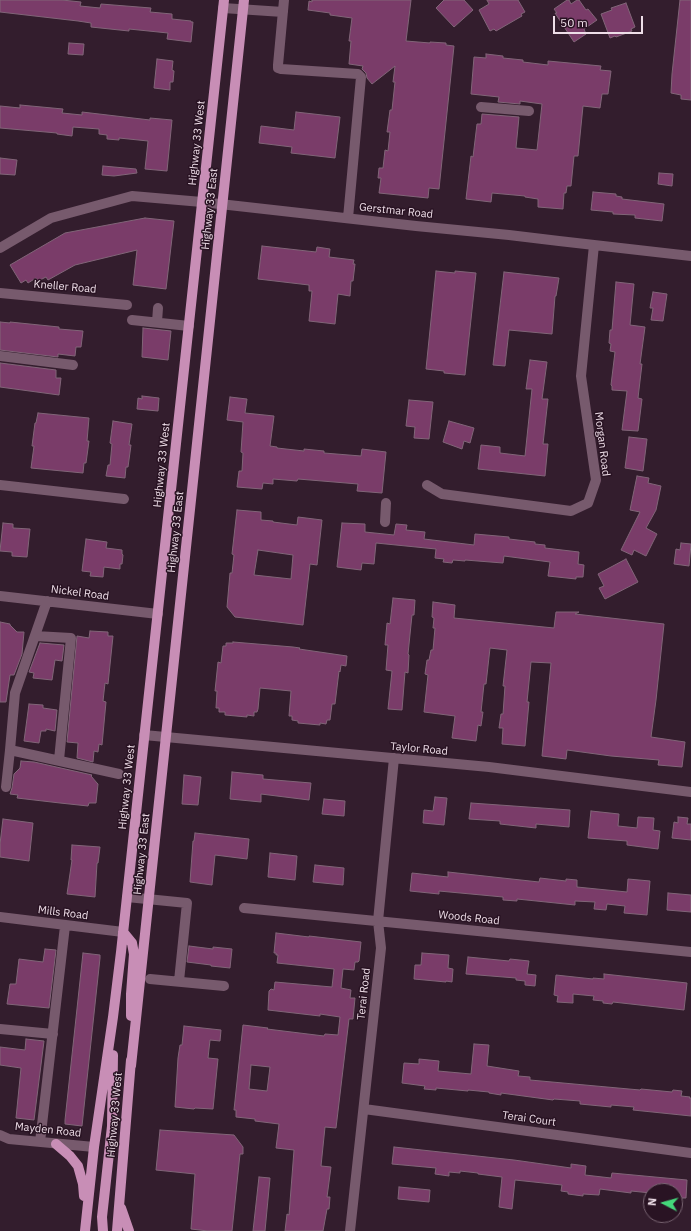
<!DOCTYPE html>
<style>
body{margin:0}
#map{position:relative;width:691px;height:1231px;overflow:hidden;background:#331d2d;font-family:"IBM Plex Sans",sans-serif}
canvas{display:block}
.north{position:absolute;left:643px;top:1183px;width:40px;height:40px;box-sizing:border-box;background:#291323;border:1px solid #786472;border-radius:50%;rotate:276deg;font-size:11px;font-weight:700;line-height:16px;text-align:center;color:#eedee8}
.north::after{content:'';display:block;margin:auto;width:14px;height:18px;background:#44d77a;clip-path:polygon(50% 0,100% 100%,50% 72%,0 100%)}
.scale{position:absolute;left:553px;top:16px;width:90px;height:18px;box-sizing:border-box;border:2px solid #eedee8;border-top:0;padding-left:5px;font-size:12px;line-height:14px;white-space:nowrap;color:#eedee8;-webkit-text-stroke:3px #291323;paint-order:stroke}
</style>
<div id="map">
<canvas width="691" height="1231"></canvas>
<div class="north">N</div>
<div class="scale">50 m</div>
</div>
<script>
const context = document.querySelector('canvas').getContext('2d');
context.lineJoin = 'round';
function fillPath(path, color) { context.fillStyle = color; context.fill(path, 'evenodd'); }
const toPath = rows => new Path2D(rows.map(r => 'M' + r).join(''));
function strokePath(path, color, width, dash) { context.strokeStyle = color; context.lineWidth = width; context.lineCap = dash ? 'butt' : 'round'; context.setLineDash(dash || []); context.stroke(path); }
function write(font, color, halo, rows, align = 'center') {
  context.font = font + ' "IBM Plex Sans",sans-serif'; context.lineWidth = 3; context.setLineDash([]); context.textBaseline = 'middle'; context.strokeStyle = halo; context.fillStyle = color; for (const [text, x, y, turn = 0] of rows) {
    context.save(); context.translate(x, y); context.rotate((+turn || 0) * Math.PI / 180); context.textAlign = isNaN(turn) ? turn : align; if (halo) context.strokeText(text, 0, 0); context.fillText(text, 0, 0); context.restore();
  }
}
const building = toPath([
 [0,0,62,0,81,2,80,6,100,8,101,4,151,8,150,12,172,14,172,19,191,21,191,22,193,22,191,42,167,39,168,33,129,29,129,31,91,27,91,23,78,21,0,12,0,0],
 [312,0,411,0,406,41,430,43,430,42,446,43,446,45,454,46,439,189,429,188,428,198,379,193,381,178,378,178,379,168,383,168,385,150,388,151,390,132,387,132,390,110,392,110,395,82,393,82,395,66,372,84,367,78,366,73,362,69,363,66,349,64,351,41,349,41,352,18,330,15,330,13,308,10,309,1,312,2,312,0],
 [444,0,464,0,473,10,454,27,436,8,444,0],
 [487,0,518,0,525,12,521,14,522,16,496,31,494,29,490,31,479,10,489,4,487,0],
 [567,0,569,0,571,4,577,0,579,0,586,10,588,9,597,20,584,29,586,34,574,42,555,13,557,13,554,9,567,0],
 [680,0,691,0,691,100,681,99,681,95,671,93,672,74,680,0],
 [626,3,635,27,631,29,632,31,616,37,615,36,610,38,601,14,612,10,611,8,626,3],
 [69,43,84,44,83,55,68,54,69,43],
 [486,54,503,56,503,58,523,60,523,62,548,65,548,61,601,66,600,70,611,71,608,94,602,94,600,108,583,106,578,156,574,156,571,186,567,186,566,193,564,193,563,209,538,207,538,199,525,197,525,196,492,193,491,202,466,199,471,156,473,157,477,124,481,124,482,114,519,117,516,148,537,150,542,104,520,101,520,104,498,102,499,97,471,94,474,57,486,58,486,54],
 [157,59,173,61,172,70,174,71,173,82,170,82,170,90,154,88,157,59],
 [20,105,63,109,62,113,82,115,82,112,150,120,150,118,172,120,167,171,145,169,148,141,119,138,119,140,107,139,107,135,99,134,99,129,73,127,72,136,57,134,57,133,0,128,0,106,20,108,20,105],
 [296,112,340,117,335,158,291,153,292,147,259,143,261,126,294,130,296,112],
 [0,158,17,160,15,175,0,174,0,158],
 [103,166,136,169,137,173,114,176,102,175,103,166],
 [659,173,673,174,672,186,658,184,659,173],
 [593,192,616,194,616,196,622,197,622,199,664,204,662,221,635,218,635,215,613,214,613,212,591,210,593,192],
 [145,218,174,221,166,289,133,285,137,250,75,265,48,280,46,277,38,281,36,278,28,283,26,280,21,283,10,265,65,233,145,218],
 [262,246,316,252,317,247,330,249,329,257,354,260,353,264,355,264,353,281,351,281,350,296,338,294,335,324,309,321,312,291,309,291,309,285,258,279,262,246],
 [436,271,455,273,455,271,476,273,465,375,444,373,444,371,426,369,436,271],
 [504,272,559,278,556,296,555,296,552,334,509,330,505,366,493,365,504,272],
 [616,282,634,284,630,325,645,327,640,364,642,364,638,398,642,399,638,431,622,430,627,391,612,390,612,386,611,385,615,352,610,351,611,344,609,343,610,330,612,330,616,282],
 [653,292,667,294,663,321,651,320,653,308,650,308,653,292],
 [0,322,10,323,10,322,59,327,59,329,83,331,81,347,76,347,75,356,58,354,58,357,0,350,0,322],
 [143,328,171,331,168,360,142,357,143,328],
 [530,360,547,362,542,399,548,399,543,444,548,444,545,476,478,469,481,445,500,447,500,453,525,456,532,389,526,389,530,360],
 [0,363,56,370,56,378,61,378,59,395,0,387,0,363],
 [142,396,159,398,158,411,137,409,138,398,142,399,142,396],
 [230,397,247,399,245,413,274,416,270,446,277,447,277,448,304,451,304,449,324,451,324,453,361,456,362,449,386,452,382,493,357,491,358,484,298,479,297,481,273,479,273,484,263,483,262,489,237,487,239,471,242,471,243,453,241,452,243,422,227,420,230,397],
 [409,400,433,402,429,439,414,438,415,427,406,426,409,400],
 [38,413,89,418,87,441,89,441,86,463,84,463,83,473,31,468,34,446,32,446,35,423,36,423,38,413],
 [113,421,132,424,129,445,131,445,128,467,126,467,125,478,106,476,108,465,110,465,112,444,110,443,113,421],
 [449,421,474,428,470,443,464,441,462,449,443,442,449,421],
 [629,437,647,439,643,471,625,468,629,437],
 [637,476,649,478,648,483,661,486,656,510,646,528,657,534,646,556,634,550,632,555,621,550,640,512,630,510,637,476],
 [237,510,261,512,261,520,273,521,273,522,297,525,298,517,322,520,317,565,310,564,303,625,235,617,227,607,230,573,232,573,234,555,232,554,237,510],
 [258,550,293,555,291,579,254,575,258,550],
 [3,523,13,524,13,528,30,529,27,557,12,556,12,552,0,551,3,523],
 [342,523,365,524,365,532,394,535,396,524,407,525,406,530,425,532,424,539,474,545,475,534,509,537,509,539,535,542,535,544,545,545,545,548,579,552,578,564,584,565,583,577,576,577,576,579,548,576,550,562,504,556,503,563,465,560,465,561,453,560,452,563,443,562,444,559,435,558,436,549,376,543,374,564,362,563,361,570,337,567,342,523],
 [86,539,107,542,106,548,122,550,122,554,123,555,122,564,120,564,120,569,104,567,103,577,90,576,91,572,82,571,86,539],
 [681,543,691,544,689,566,674,564,676,549,680,550,681,543],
 [626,559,638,582,605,599,599,588,604,586,598,574,626,559],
 [393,598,415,600,414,615,412,615,408,654,409,655,408,673,405,672,402,710,388,709,392,671,386,670,388,645,385,645,387,623,390,624,393,598],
 [433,602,455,605,454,618,554,628,556,612,579,612,575,614,664,624,656,700,651,737,685,742,682,767,658,765,659,760,611,756,567,750,566,759,542,756,551,663,531,662,527,702,529,702,525,746,502,744,503,728,499,728,501,714,503,714,505,686,503,686,507,650,490,648,486,684,484,684,481,712,483,712,481,726,478,725,476,741,452,738,455,716,424,712,428,675,425,674,427,660,429,660,431,650,433,650,435,628,433,628,434,618,432,617,433,602],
 [0,622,10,624,10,625,17,632,24,632,22,654,14,675,10,675,6,702,0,702,0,622],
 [90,631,108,632,108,636,113,636,108,684,105,683,103,701,106,702,102,745,99,744,98,752,94,751,93,762,77,758,78,743,67,742,77,636,89,638,90,631],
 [233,642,293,647,300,648,299,649,347,656,346,666,341,665,340,672,339,671,335,704,332,704,330,720,327,720,326,724,320,723,320,725,298,723,298,721,292,720,292,716,289,716,291,691,260,688,258,709,257,712,254,712,254,716,247,715,247,717,225,715,225,712,219,712,219,708,216,708,217,691,215,691,218,662,221,663,223,646,226,646,226,643,233,643,233,642],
 [40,643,64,645,62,661,55,660,52,680,33,678,34,673,29,672,40,643],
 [29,704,43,705,43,708,57,710,55,731,46,729,46,731,41,731,39,743,24,741,29,704],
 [21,761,34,762,92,775,91,776,97,783,98,784,96,803,89,803,88,806,60,803,17,798,18,795,10,794,12,788,14,774,20,768,21,761],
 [232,772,263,775,263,779,311,783,309,800,261,794,261,802,230,799,232,772],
 [184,775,201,777,198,805,182,804,184,775],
 [435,797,447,798,444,825,423,823,424,810,433,811,435,797],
 [324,799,345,801,344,816,322,814,324,799],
 [471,803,570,810,569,827,536,824,536,828,500,824,500,821,469,819,471,803],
 [591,811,619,814,618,826,637,828,638,817,654,818,653,830,660,831,658,849,627,845,627,841,588,838,591,811],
 [678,817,688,818,687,824,691,824,691,840,672,838,674,822,678,823,678,817],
 [3,819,33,823,29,861,0,857,0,844,3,819],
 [195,833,249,839,247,859,215,855,212,885,190,882,193,841,194,841,195,833],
 [72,845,100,847,98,863,97,863,95,897,67,894,72,860,71,860,72,845],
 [270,853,297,856,295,880,268,877,270,853],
 [315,865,344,868,343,885,313,882,315,865],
 [448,872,539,882,540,878,566,881,566,879,577,880,577,887,627,892,628,879,650,881,647,915,624,913,625,906,607,904,606,910,594,909,595,902,575,901,575,905,517,899,517,901,503,900,503,897,439,891,439,894,410,891,412,873,448,877,448,872],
 [668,893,691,895,691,912,667,910,668,893],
 [276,933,309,937,309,936,361,942,359,961,358,962,355,962,354,970,343,969,341,988,351,990,350,998,355,998,353,1019,349,1019,336,1128,325,1127,321,1166,331,1167,327,1197,330,1197,329,1209,327,1209,323,1231,285,1231,287,1214,289,1215,294,1150,276,1148,279,1124,255,1121,255,1119,236,1117,236,1110,234,1110,243,1025,268,1028,267,1029,324,1036,325,1034,338,1035,340,1017,320,1014,320,1016,268,1010,269,991,271,989,274,990,275,982,332,987,334,969,277,963,278,955,276,955,276,953,274,953,276,933],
 [251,1065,270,1067,267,1091,249,1089,251,1065],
 [189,946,213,949,213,947,232,949,230,968,211,966,211,965,187,962,189,946],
 [45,949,56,950,49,1008,7,1004,10,984,16,984,19,959,43,962,45,949],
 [83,953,100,955,100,958,82,1126,65,1124,65,1120,83,953],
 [422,953,449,955,448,968,453,969,452,982,446,981,446,982,414,979,415,965,421,965,422,953],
 [468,957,509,961,510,959,529,961,527,974,536,975,535,986,525,985,525,981,516,980,516,978,466,974,468,957],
 [604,974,687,983,684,1010,613,1002,612,1004,603,1003,603,1001,593,1000,594,996,573,994,573,1003,557,1002,558,996,554,995,556,975,593,979,593,978,604,979,604,974],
 [184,1026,221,1030,220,1041,210,1040,208,1058,218,1059,213,1109,195,1108,194,1109,175,1107,178,1058,180,1045,182,1045,184,1026],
 [26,1039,44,1041,34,1120,16,1118,21,1068,0,1065,0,1047,25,1050,26,1039],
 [474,1044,489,1045,487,1066,519,1071,518,1076,530,1077,530,1080,640,1090,641,1089,672,1092,673,1090,682,1091,681,1096,690,1097,689,1098,691,1098,691,1116,633,1110,634,1107,611,1105,611,1107,580,1104,580,1101,554,1099,553,1100,501,1093,501,1095,489,1093,489,1092,468,1090,468,1091,436,1088,436,1090,424,1089,425,1086,402,1083,404,1063,419,1064,419,1059,439,1061,438,1071,471,1074,474,1044],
 [160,1130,234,1135,243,1147,243,1154,240,1154,232,1231,208,1231,191,1229,195,1174,156,1170,160,1130],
 [394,1147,514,1160,571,1168,571,1164,586,1166,585,1175,611,1178,612,1173,687,1180,686,1198,675,1198,675,1191,651,1191,651,1193,631,1191,631,1193,600,1189,599,1195,583,1194,583,1196,568,1194,568,1192,561,1191,562,1185,515,1180,512,1209,499,1207,502,1177,478,1174,478,1173,460,1171,460,1173,449,1172,449,1176,435,1174,436,1168,392,1164,394,1147],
 [259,1177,270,1178,265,1231,253,1231,259,1177],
 [399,1187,430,1190,429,1202,398,1199,399,1187]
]);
const minor = toPath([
 [284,0,278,65,278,68,281,69,358,74,361,77,348,218],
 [223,8,283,12],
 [481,107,529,111],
 [0,248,51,218,132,196,202,202,416,226,509,235,559,241,691,256],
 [0,293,127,305],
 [132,320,189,326],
 [157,322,158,308],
 [0,356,73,365],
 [0,485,124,499],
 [427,485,442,494,571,511,588,503,596,480,581,376,594,245],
 [385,522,386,503],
 [0,596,158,614],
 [35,636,71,638,59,760],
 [144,735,489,767,691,792],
 [10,750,119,774],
 [6,787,10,750,15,693,47,601],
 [127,897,187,903,179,981],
 [244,908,691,952],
 [0,917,123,932],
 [150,979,224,986],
 [0,1029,53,1034],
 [364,1109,691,1153],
 [0,1135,9,1139,94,1147],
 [40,1142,65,926],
 [350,1231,381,948,378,921,394,758]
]);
const major = toPath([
 [123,932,132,943,134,954,131,994,131,1016],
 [131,1066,244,0],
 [56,1144,70,1156,78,1166,83,1184,84,1196],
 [121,1208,129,1231],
 [85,1231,94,1147,113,1017,121,952,224,0],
 [103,1231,102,1217,112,1126,113,1055],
 [117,1231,131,1060]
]);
const streetNames = [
 ["Highway 33 West",197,143,-84],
 ["Highway 33 East",210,209,-84],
 ["Gerstmar Road",396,211,6],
 ["Kneller Road",65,287,5],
 ["Morgan Road",602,444,83],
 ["Highway 33 West",162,465,-84],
 ["Highway 33 East",176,532,-84],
 ["Nickel Road",80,593,7],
 ["Taylor Road",419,749,5],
 ["Highway 33 West",127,787,-84],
 ["Highway 33 East",142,854,-84],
 ["Mills Road",63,913,7],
 ["Woods Road",469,918,6],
 ["Terai Road",364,994,-84],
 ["Highway 33 West",115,1115,-85],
 ["Terai Court",529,1119,8],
 ["Mayden Road",48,1130,6]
];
fillPath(building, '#7a3c69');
strokePath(building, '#816578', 1);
strokePath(minor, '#775a6d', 10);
strokePath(major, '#c88eb6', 10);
write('11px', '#eedee8', '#291323', streetNames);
</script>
